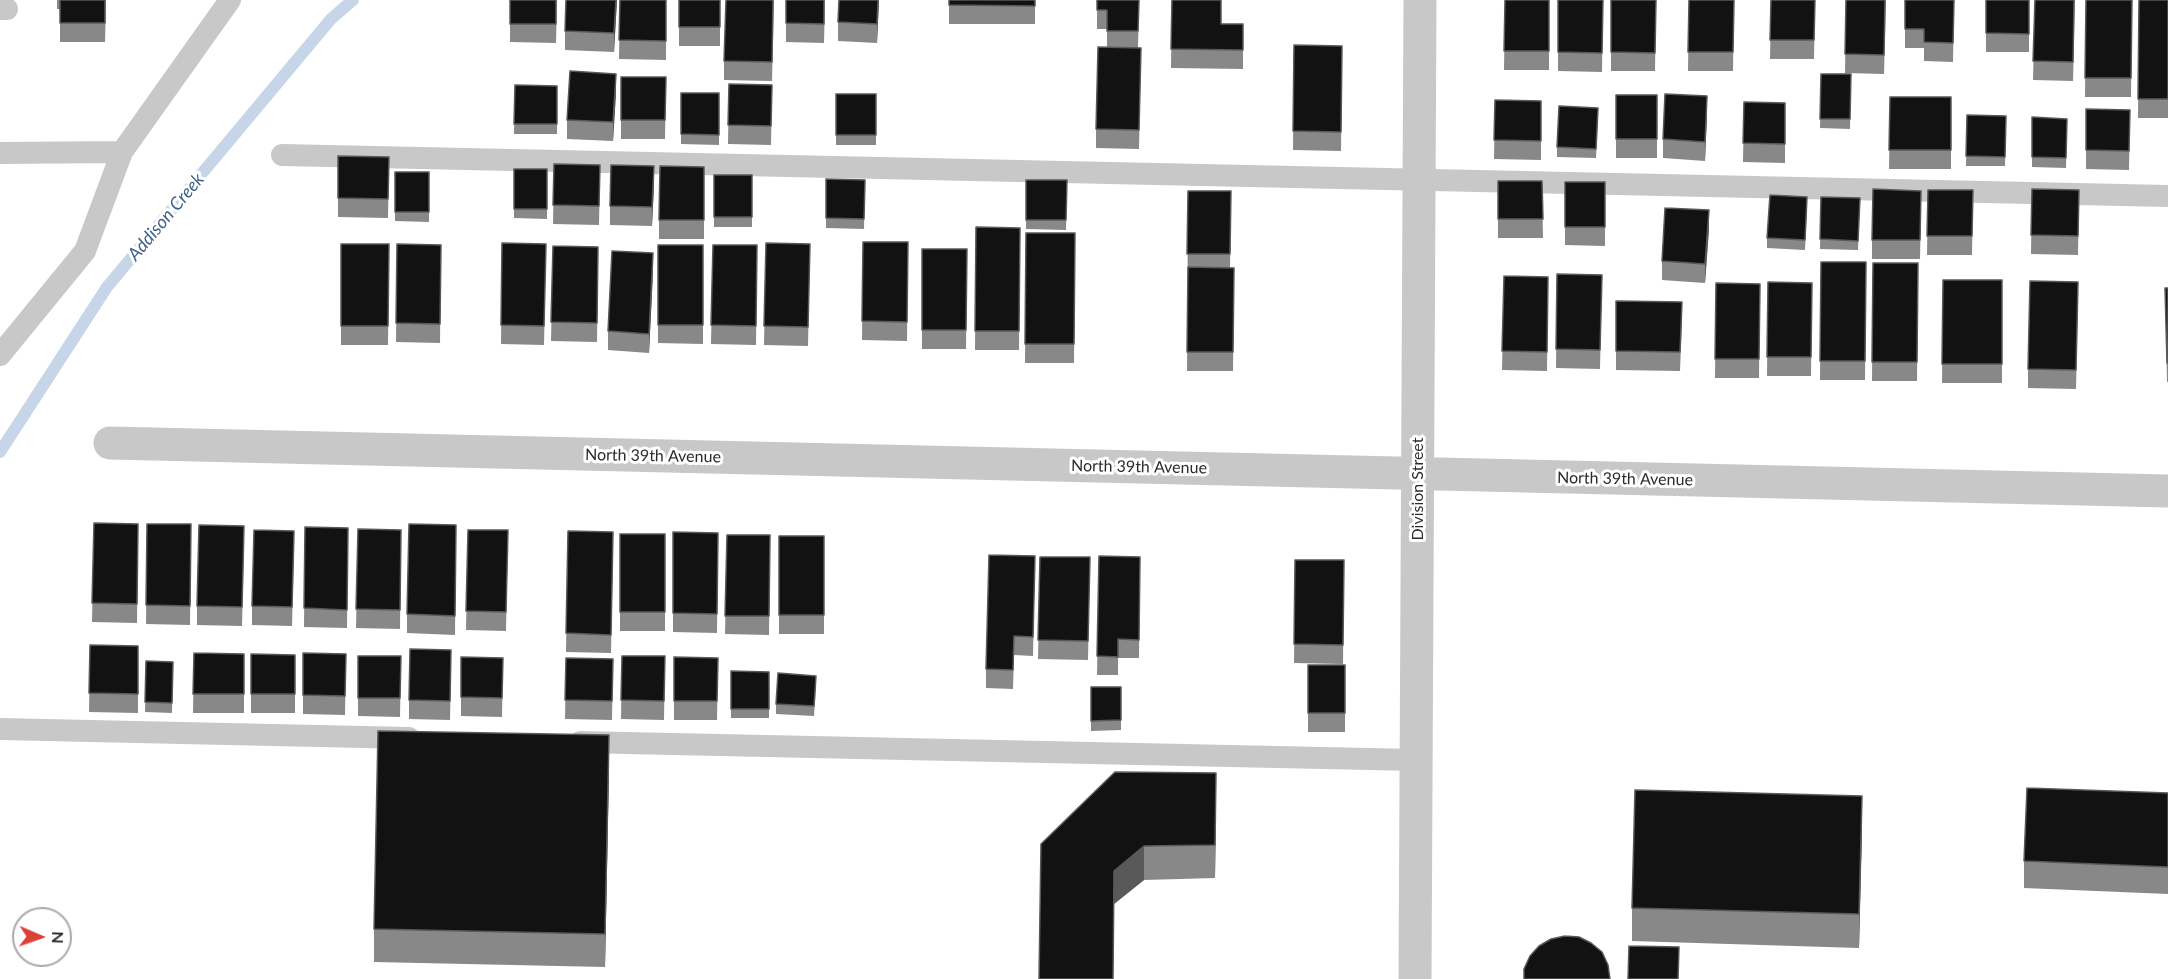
<!DOCTYPE html>
<style>
body{margin:0}
#map{position:relative;width:2168px;height:979px;overflow:hidden;background:#fff;font-family:Lato,sans-serif}
canvas{display:block}
.north{position:absolute;left:12px;top:907px;width:60px;height:60px;box-sizing:border-box;background:#fff;border:2px solid #aaa;border-radius:50%;rotate:92deg;font-size:16px;font-weight:700;line-height:24px;text-align:center;color:#2b2b2b}
.north::after{content:'';display:block;margin:auto;width:21px;height:27px;background:#db4135;clip-path:polygon(50% 0,100% 100%,50% 72%,0 100%)}
</style>
<div id="map">
<canvas width="2168" height="979"></canvas>
<div class="north">N</div>
</div>
<script>
const context = document.querySelector('canvas').getContext('2d');
context.lineJoin = 'round';
const toPath = rows => new Path2D(rows.map(r => 'M' + r).join(''));
function strokePath(path, color, width, dash) { context.strokeStyle = color; context.lineWidth = width; context.lineCap = dash ? 'butt' : 'round'; context.setLineDash(dash || []); context.stroke(path); }
function fillPath(path, color) { context.fillStyle = color; context.fill(path, 'evenodd'); }
function write(font, color, halo, rows, align = 'center') {
  context.font = font + ' Lato,sans-serif'; context.lineWidth = 6; context.setLineDash([]); context.textBaseline = 'middle'; context.strokeStyle = halo; context.fillStyle = color; for (const [text, x, y, turn = 0] of rows) {
    context.save(); context.translate(x, y); context.rotate((+turn || 0) * Math.PI / 180); context.textAlign = isNaN(turn) ? turn : align; if (halo) context.strokeText(text, 0, 0); context.fillText(text, 0, 0); context.restore();
  }
}
const stream = toPath([
 [0,452,107,287,331,19,353,0]
]);
const service = toPath([
 [0,9,7,9],
 [0,153,122,152],
 [282,155,2168,196],
 [0,355,85,251,122,152,230,0],
 [0,729,409,738],
 [580,742,1416,760]
]);
const minor = toPath([
 [110,443,2168,491],
 [1415,979,1420,0]
]);
const wall = toPath([
 [57,0,106,0,105,42,60,42,60,9,57,9],
 [510,0,557,0,556,43,510,42],
 [617,0,614,52,565,50,565,31],
 [620,0,666,0,666,60,619,59],
 [679,0,720,0,720,46,679,46],
 [774,0,772,81,724,80,724,61],
 [786,0,825,0,824,43,786,42],
 [879,0,877,43,838,41,838,22],
 [949,0,1035,0,1035,24,949,24],
 [1097,0,1139,0,1138,48,1141,48,1139,149,1096,148,1096,129,1107,48,1107,29,1097,29],
 [1172,0,1221,24,1243,24,1243,69,1171,68],
 [1505,0,1549,0,1549,70,1504,70],
 [1558,0,1603,0,1602,72,1558,71],
 [1611,0,1656,0,1655,71,1611,71],
 [1689,0,1734,0,1733,71,1688,71],
 [1771,0,1815,0,1814,59,1770,59],
 [1846,0,1886,0,1884,74,1845,73],
 [1905,0,1954,0,1953,62,1924,61,1924,48,1905,48],
 [1986,0,2029,0,2029,52,1986,52],
 [2035,0,2075,0,2073,81,2033,80],
 [2086,0,2132,0,2131,97,2085,97],
 [2139,0,2168,0,2168,118,2138,118],
 [1294,45,1342,46,1341,151,1293,150],
 [1821,74,1851,74,1850,129,1820,128],
 [621,77,666,77,665,139,621,139],
 [729,84,772,85,771,145,728,144],
 [515,85,557,86,557,134,514,134],
 [616,93,613,141,567,139,567,120],
 [681,93,719,93,719,145,681,144],
 [836,94,876,94,876,145,836,145],
 [1616,95,1657,95,1657,158,1616,158],
 [1890,97,1951,97,1951,169,1889,169],
 [1495,100,1541,101,1541,160,1494,159],
 [1744,102,1785,103,1785,163,1743,162],
 [2086,109,2130,110,2129,170,2086,169],
 [1707,114,1705,161,1663,158,1663,139],
 [1967,115,2006,116,2005,166,1966,166],
 [1598,117,1596,158,1557,157,1557,147],
 [2032,117,2067,119,2066,168,2032,167],
 [338,156,389,157,388,218,338,217],
 [554,164,600,165,599,225,553,224],
 [704,167,704,239,659,239,659,220],
 [514,169,547,169,547,219,514,218],
 [395,172,429,172,429,222,395,221],
 [714,175,752,175,752,227,714,227],
 [826,179,865,180,864,229,826,228],
 [1026,180,1067,180,1066,230,1026,229],
 [1498,181,1542,181,1543,238,1498,238],
 [1565,182,1605,182,1605,246,1565,245],
 [654,185,652,226,610,225,610,206],
 [2032,189,2079,190,2078,255,2031,254],
 [1928,190,1973,190,1972,255,1927,255],
 [1188,191,1231,191,1230,268,1234,268,1233,371,1187,371],
 [1821,197,1860,198,1858,250,1820,249],
 [1807,207,1805,250,1767,248,1767,238],
 [1921,210,1920,259,1872,259,1872,240],
 [976,227,1020,228,1019,350,975,350],
 [1709,229,1705,283,1662,280,1662,261],
 [1026,233,1075,233,1074,363,1025,363],
 [863,242,908,242,907,341,862,340],
 [502,243,546,244,544,345,501,344],
 [766,243,810,244,808,346,764,345],
 [341,244,389,244,388,345,341,345],
 [397,244,441,245,440,343,396,342],
 [658,245,703,245,703,344,658,343],
 [713,245,757,245,756,345,711,344],
 [553,246,598,247,597,342,551,341],
 [922,249,967,249,966,349,922,349],
 [1821,262,1866,262,1865,380,1820,380],
 [1873,263,1918,263,1917,381,1872,381],
 [653,272,649,353,608,350,608,331],
 [1557,274,1602,275,1600,369,1556,368],
 [1504,276,1548,277,1547,371,1502,370],
 [1943,280,2002,280,2002,383,1942,383],
 [1768,282,1812,283,1811,376,1767,376],
 [1716,283,1760,284,1759,378,1715,378],
 [2165,288,2168,288,2168,382,2167,382],
 [1616,301,1682,321,1680,371,1616,370],
 [2078,301,2076,389,2028,388,2028,369],
 [94,523,138,524,137,623,92,622],
 [147,524,191,524,190,625,146,624],
 [456,525,455,635,407,633,407,614],
 [305,527,348,528,347,628,304,627],
 [358,529,401,530,400,629,356,628],
 [468,530,508,530,506,631,466,630],
 [568,531,613,551,611,653,566,652],
 [673,532,718,533,717,633,673,632],
 [620,534,665,534,665,631,620,631],
 [727,535,770,535,769,635,725,634],
 [779,536,824,536,824,634,779,634],
 [244,545,242,626,197,625,197,606],
 [294,550,292,626,252,625,252,606],
 [1035,556,1033,656,1014,655,1013,689,986,688,986,669],
 [1099,556,1140,557,1139,658,1118,658,1118,675,1097,675],
 [1040,557,1090,557,1088,660,1038,659],
 [1295,560,1344,560,1343,664,1294,663],
 [90,645,138,646,138,713,89,712],
 [194,653,244,654,244,713,193,713],
 [303,653,346,654,345,715,303,714],
 [251,654,295,655,295,713,251,713],
 [358,656,401,656,400,717,358,716],
 [622,656,665,656,664,720,621,719],
 [461,657,503,658,502,717,461,716],
 [674,657,718,658,717,720,674,720],
 [566,658,613,659,612,720,565,719],
 [146,661,173,662,172,713,145,712],
 [1308,665,1345,665,1345,732,1308,732],
 [451,668,450,720,409,719,409,700],
 [731,671,769,672,769,718,731,718],
 [816,686,814,716,776,714,776,704],
 [1091,687,1121,687,1121,730,1091,731],
 [609,769,605,967,374,962,374,929],
 [2168,793,2168,894,2024,888,2024,861],
 [1216,806,1215,878,1144,880,1114,904,1041,844],
 [1862,830,1859,948,1632,941,1632,908]
]);
const shadedWall = toPath([
 [616,0,617,0,614,52,614,33],
 [878,0,879,0,877,43,877,24],
 [616,74,616,93,613,141,613,122],
 [1707,96,1707,114,1705,161,1705,142],
 [654,166,654,185,652,226,652,207],
 [1709,210,1709,229,1705,283,1705,264],
 [653,253,653,272,649,353,649,334],
 [609,735,609,769,605,967,605,934],
 [1216,773,1216,806,1215,878,1215,845],
 [1862,796,1862,830,1859,948,1859,914],
 [1144,846,1144,880,1114,904,1114,871]
]);
const building = toPath([
 [60,0,105,0,105,23,60,23,60,0],
 [510,0,556,0,556,24,510,24,510,0],
 [566,0,616,0,614,33,565,31,566,0],
 [620,0,666,0,666,41,619,40,620,0],
 [679,0,720,0,720,27,679,27,679,0],
 [726,0,773,0,772,62,724,61,726,0],
 [786,0,824,0,824,24,786,23,786,0],
 [839,0,878,0,877,24,838,22,839,0],
 [949,0,1035,0,1035,6,949,5,949,0],
 [1097,0,1139,0,1138,31,1107,31,1107,10,1097,10,1097,0],
 [1172,0,1221,0,1221,24,1243,24,1243,50,1171,49,1172,0],
 [1505,0,1549,0,1549,51,1504,51,1505,0],
 [1558,0,1603,0,1602,53,1558,52,1558,0],
 [1611,0,1656,0,1655,53,1611,52,1611,0],
 [1689,0,1734,0,1733,52,1688,52,1689,0],
 [1771,0,1815,0,1814,40,1770,40,1771,0],
 [1846,0,1885,0,1884,55,1845,54,1846,0],
 [1905,0,1954,0,1953,43,1924,42,1924,29,1905,29,1905,0],
 [1986,0,2029,0,2029,34,1986,33,1986,0],
 [2035,0,2074,0,2073,62,2033,61,2035,0],
 [2086,0,2132,0,2131,78,2085,78,2086,0],
 [2139,0,2168,0,2168,99,2138,99,2139,0],
 [1294,45,1342,46,1341,132,1293,131,1294,45],
 [1098,47,1141,48,1139,130,1096,129,1098,47],
 [570,71,616,74,613,122,567,120,570,71],
 [1821,74,1851,74,1850,119,1820,119,1821,74],
 [621,77,666,77,665,120,621,120,621,77],
 [729,84,772,85,771,126,728,125,729,84],
 [515,85,557,86,557,124,514,124,515,85],
 [681,93,719,93,719,135,681,134,681,93],
 [836,94,876,94,876,135,836,135,836,94],
 [1665,94,1707,96,1705,142,1663,139,1665,94],
 [1616,95,1657,95,1657,139,1616,139,1616,95],
 [1890,97,1951,97,1951,150,1889,150,1890,97],
 [1495,100,1541,101,1541,141,1494,140,1495,100],
 [1744,102,1785,103,1785,144,1743,143,1744,102],
 [1559,106,1598,108,1596,149,1557,147,1559,106],
 [2086,109,2130,110,2129,151,2086,150,2086,109],
 [1967,115,2006,116,2005,157,1966,156,1967,115],
 [2032,117,2067,119,2066,158,2032,157,2032,117],
 [338,156,389,157,388,199,338,198,338,156],
 [554,164,600,165,599,206,553,205,554,164],
 [611,165,654,166,652,207,610,206,611,165],
 [660,166,704,167,704,220,659,220,660,166],
 [514,169,547,169,547,209,514,209,514,169],
 [395,172,429,172,429,212,395,212,395,172],
 [714,175,752,175,752,217,714,217,714,175],
 [826,179,865,180,864,219,826,218,826,179],
 [1026,180,1067,180,1066,220,1026,220,1026,180],
 [1498,181,1542,181,1543,219,1498,219,1498,181],
 [1565,182,1605,182,1605,227,1565,227,1565,182],
 [1873,189,1921,191,1920,240,1872,240,1873,189],
 [2032,189,2079,190,2078,236,2031,235,2032,189],
 [1928,190,1973,190,1972,236,1927,236,1928,190],
 [1188,191,1231,191,1230,254,1187,254,1188,191],
 [1770,195,1807,197,1805,240,1767,238,1770,195],
 [1821,197,1860,198,1858,241,1820,239,1821,197],
 [1665,208,1709,210,1705,264,1662,261,1665,208],
 [976,227,1020,228,1019,331,975,331,976,227],
 [1026,233,1075,233,1074,344,1025,344,1026,233],
 [863,242,908,242,907,322,862,321,863,242],
 [502,243,546,244,544,326,501,325,502,243],
 [766,243,810,244,808,327,764,326,766,243],
 [341,244,389,244,388,326,341,326,341,244],
 [397,244,441,245,440,324,396,323,397,244],
 [658,245,703,245,703,325,658,325,658,245],
 [713,245,757,245,756,326,711,325,713,245],
 [553,246,598,247,597,323,551,322,553,246],
 [922,249,967,249,966,330,922,330,922,249],
 [612,251,653,253,649,334,608,331,612,251],
 [1821,262,1866,262,1865,361,1820,361,1821,262],
 [1873,263,1918,263,1917,362,1872,362,1873,263],
 [1188,267,1234,268,1233,352,1187,352,1188,267],
 [1557,274,1602,275,1600,350,1556,349,1557,274],
 [1504,276,1548,277,1547,352,1502,351,1504,276],
 [1943,280,2002,280,2002,364,1942,364,1943,280],
 [2030,281,2078,282,2076,370,2028,369,2030,281],
 [1768,282,1812,283,1811,357,1767,357,1768,282],
 [1716,283,1760,284,1759,359,1715,359,1716,283],
 [2165,288,2168,288,2168,363,2167,363,2165,288],
 [1616,301,1682,302,1680,352,1616,351,1616,301],
 [94,523,138,524,137,604,92,603,94,523],
 [147,524,191,524,190,606,146,605,147,524],
 [409,524,456,525,455,616,407,614,409,524],
 [199,525,244,526,242,607,197,606,199,525],
 [305,527,348,528,347,610,304,608,305,527],
 [358,529,401,530,400,610,356,609,358,529],
 [254,530,294,531,292,607,252,606,254,530],
 [468,530,508,530,506,612,466,611,468,530],
 [568,531,613,532,611,635,566,633,568,531],
 [673,532,718,533,717,614,673,613,673,532],
 [620,534,665,534,665,612,620,612,620,534],
 [727,535,770,535,769,616,725,616,727,535],
 [779,536,824,536,824,615,779,615,779,536],
 [989,555,1035,556,1033,637,1014,636,1013,670,986,669,989,555],
 [1099,556,1140,557,1139,640,1118,639,1118,657,1097,656,1099,556],
 [1040,557,1090,557,1088,641,1038,640,1040,557],
 [1295,560,1344,560,1343,645,1294,644,1295,560],
 [90,645,138,646,138,694,89,693,90,645],
 [410,649,451,650,450,701,409,700,410,649],
 [194,653,244,654,244,694,193,694,194,653],
 [303,653,346,654,345,696,303,695,303,653],
 [251,654,295,655,295,694,251,694,251,654],
 [358,656,401,656,400,698,358,698,358,656],
 [622,656,665,656,664,701,621,700,622,656],
 [461,657,503,658,502,698,461,697,461,657],
 [674,657,718,658,717,701,674,701,674,657],
 [566,658,613,659,612,701,565,700,566,658],
 [146,661,173,662,172,703,145,702,146,661],
 [1308,665,1345,665,1345,713,1308,713,1308,665],
 [731,671,769,672,769,709,731,709,731,671],
 [778,673,816,676,814,706,776,704,778,673],
 [1091,687,1121,687,1121,720,1091,721,1091,687],
 [378,731,609,735,605,934,374,929,378,731],
 [1115,772,1216,773,1215,845,1144,846,1114,871,1113,979,1039,979,1041,844,1115,772],
 [2027,788,2168,793,2168,867,2024,861,2027,788],
 [1635,790,1862,796,1859,914,1632,908,1635,790],
 [1565,936,1579,937,1591,943,1602,952,1608,965,1610,979,1524,979,1524,969,1530,956,1539,946,1551,939,1565,936],
 [1629,946,1679,947,1678,979,1628,979,1629,946]
]);
const streetNames = [
 ["North 39th Avenue",653,456,1],
 ["North 39th Avenue",1139,467,1],
 ["North 39th Avenue",1625,479,1],
 ["Division Street",1418,489,-90]
];
const waterNames = [
 ["Addison Creek",166,217,-50]
];
strokePath(stream, '#c6d6e8', 12);
strokePath(service, '#c8c8c8', 22);
strokePath(minor, '#c8c8c8', 33);
fillPath(wall, '#888');
fillPath(shadedWall, '#595959');
fillPath(building, '#121212');
strokePath(building, '#595959', 1.5);
write('16px', '#2b2b2b', '#fff', streetNames);
write('italic 18px', '#3f6188', '#fff', waterNames);
</script>
